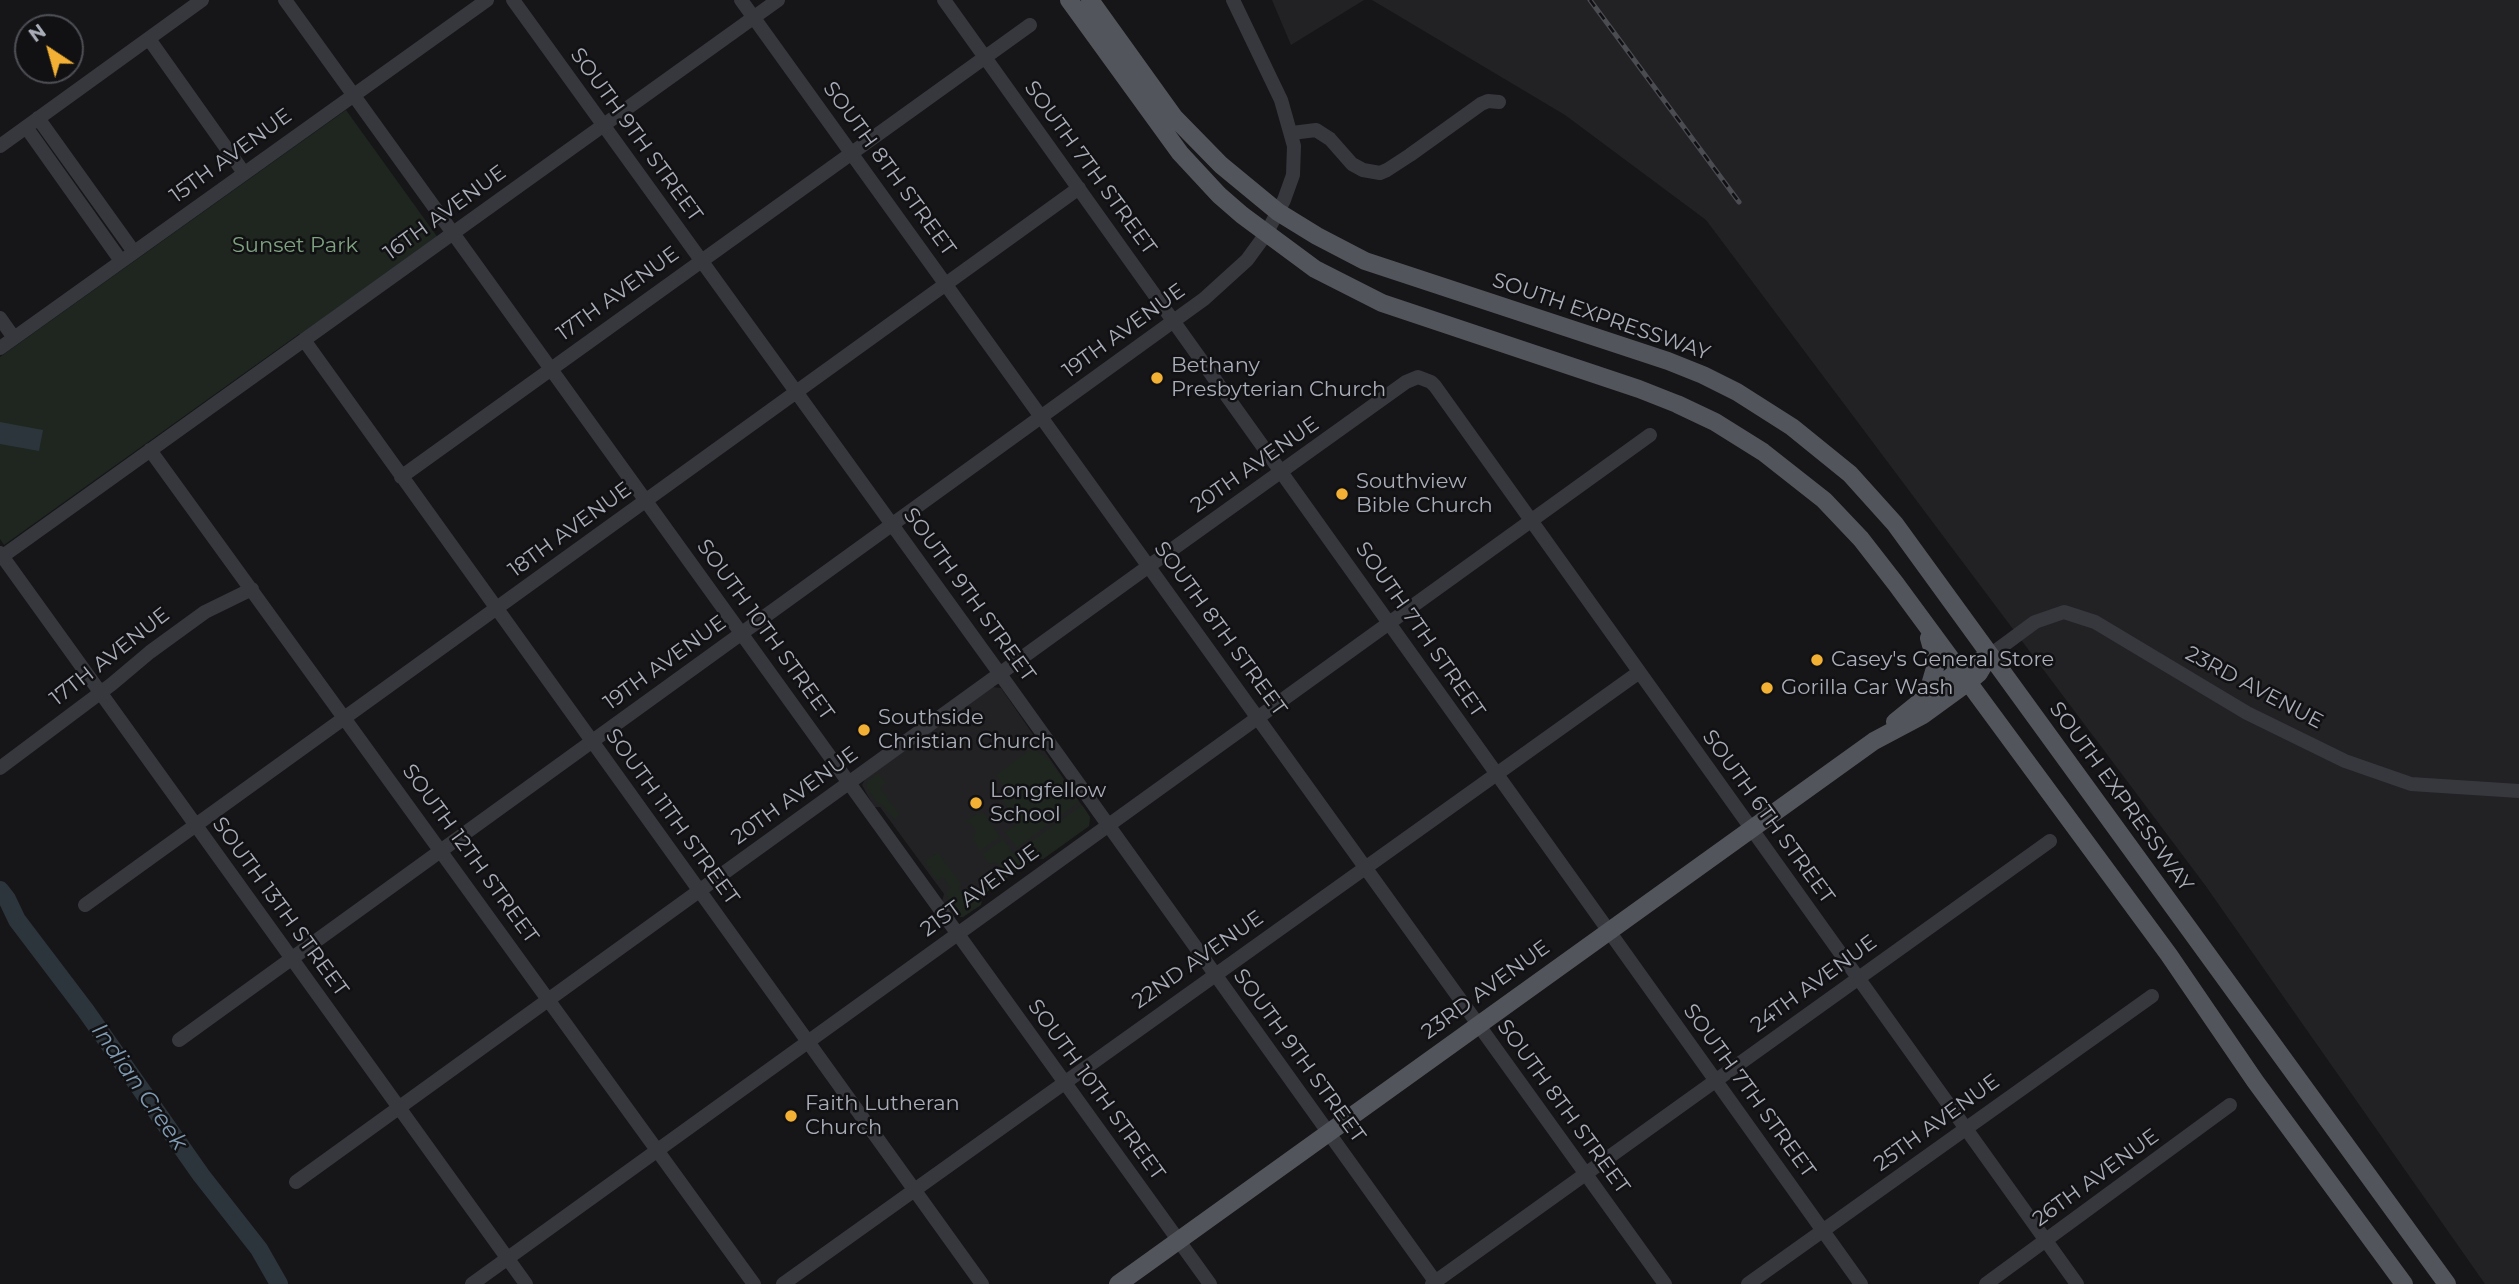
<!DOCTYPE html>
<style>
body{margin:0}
#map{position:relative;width:2519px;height:1284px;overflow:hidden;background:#161618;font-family:Montserrat,sans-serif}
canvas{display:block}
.north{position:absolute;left:14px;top:14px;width:70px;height:70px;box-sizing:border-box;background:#111113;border:2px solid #4d4f55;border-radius:50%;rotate:324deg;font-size:19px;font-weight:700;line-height:28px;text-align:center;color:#a8adb8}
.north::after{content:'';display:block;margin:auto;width:24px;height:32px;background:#f2b134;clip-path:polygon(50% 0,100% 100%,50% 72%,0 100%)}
</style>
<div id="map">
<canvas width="2519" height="1284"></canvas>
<div class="north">N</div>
</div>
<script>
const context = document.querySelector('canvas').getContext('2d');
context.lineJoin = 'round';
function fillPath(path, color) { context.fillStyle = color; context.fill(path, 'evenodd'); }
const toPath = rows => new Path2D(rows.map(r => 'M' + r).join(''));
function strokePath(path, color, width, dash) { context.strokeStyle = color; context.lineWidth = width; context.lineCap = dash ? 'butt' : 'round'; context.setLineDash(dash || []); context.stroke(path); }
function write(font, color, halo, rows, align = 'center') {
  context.font = font + ' Montserrat,sans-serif'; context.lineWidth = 5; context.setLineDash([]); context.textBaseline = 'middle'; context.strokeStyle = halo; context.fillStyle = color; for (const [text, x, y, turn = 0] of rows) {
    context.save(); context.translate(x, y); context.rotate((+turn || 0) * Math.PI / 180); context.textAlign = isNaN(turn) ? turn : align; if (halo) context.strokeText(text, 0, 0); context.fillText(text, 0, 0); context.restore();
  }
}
const built = toPath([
 [1272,0,1364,0,1291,45],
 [1372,0,2519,0,2519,1284,2485,1284,2205,885,1706,220,1565,115],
 [992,687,1001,688,1090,817,1089,826,1043,859,1034,858,1026,863,983,895,980,905,963,917,954,916,942,901,944,894,880,807,874,807,862,785,865,779]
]);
const green = toPath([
 [346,110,441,242,312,334,299,334,4,545,0,539,0,357],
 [1033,748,1050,761,1079,802,1017,848,1005,832,1016,825,1016,820,1003,801,1008,792,996,775],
 [878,773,886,783,880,788,900,815,894,820,883,806,876,801,866,787,868,780],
 [1082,805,1090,817,1089,826,1043,859,1034,858,1026,863,1019,850],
 [978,813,984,813,1000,837,980,851,973,838,976,831,970,823,965,822],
 [1003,839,1023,866,1011,875,1007,870,1005,872,1008,877,987,892,982,884,1000,871,1001,868,996,862,989,864,982,854],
 [938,852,961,884,958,887,964,896,971,892,973,896,979,892,983,895,981,905,963,917,959,917,951,906,946,893,951,888,943,877,937,881,929,870,932,867,927,866,925,861]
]);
const water = toPath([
 [0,422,43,430,39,451,0,444]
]);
const river = toPath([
 [0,890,7,899,17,920,86,1011,201,1175,259,1249,279,1284]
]);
const minor = toPath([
 [285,0,1210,1284],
 [513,0,1000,674,1437,1284],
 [741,0,1665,1284],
 [944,0,1861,1284],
 [149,39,244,173],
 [38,118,134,252],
 [26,127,121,261],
 [1292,133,1316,130,1330,139,1352,164,1363,170,1380,173,1387,170,1410,155,1481,104,1488,101,1499,102],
 [0,146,202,0],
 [0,318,14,338],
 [304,340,982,1284],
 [0,348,487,0],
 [150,450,754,1284],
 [401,477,1030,25],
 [0,553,526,1284],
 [0,558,778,0],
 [1989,656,2035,622,2064,612,2095,622,2247,713,2345,761,2411,784,2519,791],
 [0,768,112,684,150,652,205,612,252,589],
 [85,905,1079,188],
 [179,1040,1204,299,1247,260,1266,234,1284,200,1293,175,1294,146,1281,100,1233,0],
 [296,1182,1149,566,1406,382,1418,377,1431,382,1435,386,2077,1284],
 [472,1284,1650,435],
 [783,1284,1638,673],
 [1432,1284,2050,841],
 [1748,1284,2152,996],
 [1986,1284,2230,1105]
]);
const major = toPath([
 [1069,0,1180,153,1219,195,1242,215,1315,269,1382,303,1639,389,1677,404,1715,422,1763,452,1824,500,1861,539,1896,584,2169,955,2255,1081,2404,1284],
 [1090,0,1174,117,1221,165,1278,212,1317,236,1365,261,1668,361,1703,375,1737,392,1792,427,1850,474,1895,524,2447,1284],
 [1927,695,1935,668,1935,659,1929,638],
 [1895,722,1958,671,1989,656],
 [1118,1284,1874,741,1923,715,1967,683,1979,673,1989,656]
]);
const rail = toPath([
 [1590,0,1739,202]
]);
const markers = [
 [1157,378,7,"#f2b134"],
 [1342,494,7,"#f2b134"],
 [1817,660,7,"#f2b134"],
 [1767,688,7,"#f2b134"],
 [864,730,7,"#f2b134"],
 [976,803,7,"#f2b134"],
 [791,1116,7,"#f2b134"]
];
const streetNames = [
 ["SOUTH 9TH STREET",636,135,54],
 ["15TH AVENUE",231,156,-36],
 ["SOUTH 7TH STREET",1090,168,54],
 ["SOUTH 8TH STREET",889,169,54],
 ["16TH AVENUE",445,213,-36],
 ["17TH AVENUE",618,294,-36],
 ["SOUTH EXPRESSWAY",1601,317,19],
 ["19TH AVENUE",1124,331,-36],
 ["20TH AVENUE",1255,465,-35],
 ["18TH AVENUE",570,530,-36],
 ["SOUTH 9TH STREET",969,595,54],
 ["SOUTH 8TH STREET",1220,629,54],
 ["SOUTH 10TH STREET",765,630,54],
 ["SOUTH 7TH STREET",1420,630,55],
 ["17TH AVENUE",110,657,-38],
 ["19TH AVENUE",665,663,-36],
 ["23RD AVENUE",2254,688,28],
 ["20TH AVENUE",795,796,-36],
 ["SOUTH EXPRESSWAY",2121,797,54],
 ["SOUTH 11TH STREET",672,817,54],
 ["SOUTH 6TH STREET",1768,817,54],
 ["SOUTH 12TH STREET",470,854,54],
 ["21ST AVENUE",980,891,-36],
 ["SOUTH 13TH STREET",280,907,54],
 ["22ND AVENUE",1198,960,-35],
 ["24TH AVENUE",1814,984,-36],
 ["23RD AVENUE",1486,990,-36],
 ["SOUTH 9TH STREET",1299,1056,54],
 ["SOUTH 10TH STREET",1096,1090,54],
 ["SOUTH 7TH STREET",1749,1091,54],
 ["SOUTH 8TH STREET",1563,1107,54],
 ["25TH AVENUE",1937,1123,-36],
 ["26TH AVENUE",2096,1178,-36]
];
const parkNames = [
 ["Sunset Park",295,246]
];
const poiNames = [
 ["Bethany",1171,366],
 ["Presbyterian Church",1171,390],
 ["Southview",1356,482],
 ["Bible Church",1356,506],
 ["Casey's General Store",1831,660],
 ["Gorilla Car Wash",1781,688],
 ["Southside",878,718],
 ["Christian Church",878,742],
 ["Longfellow",990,791],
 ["School",990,815],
 ["Faith Lutheran",805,1104],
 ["Church",805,1128]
];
const waterNames = [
 ["Indian Creek",139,1087,55]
];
fillPath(built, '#222225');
fillPath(green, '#1e261f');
fillPath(water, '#2c353c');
strokePath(river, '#2c353c', 18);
strokePath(minor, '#37383d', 14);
strokePath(major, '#53555c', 18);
strokePath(rail, '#4a4c52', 5);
strokePath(rail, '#111113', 2.5, [8]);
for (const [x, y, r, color] of markers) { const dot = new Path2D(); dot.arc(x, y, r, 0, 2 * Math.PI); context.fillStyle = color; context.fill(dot); strokePath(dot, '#111113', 2.5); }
write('21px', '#a8adb8', '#111113', streetNames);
write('21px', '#7fa381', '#111113', parkNames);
write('21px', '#a8adb8', '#111113', poiNames, 'left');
write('italic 23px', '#7f9bb3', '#111113', waterNames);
</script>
